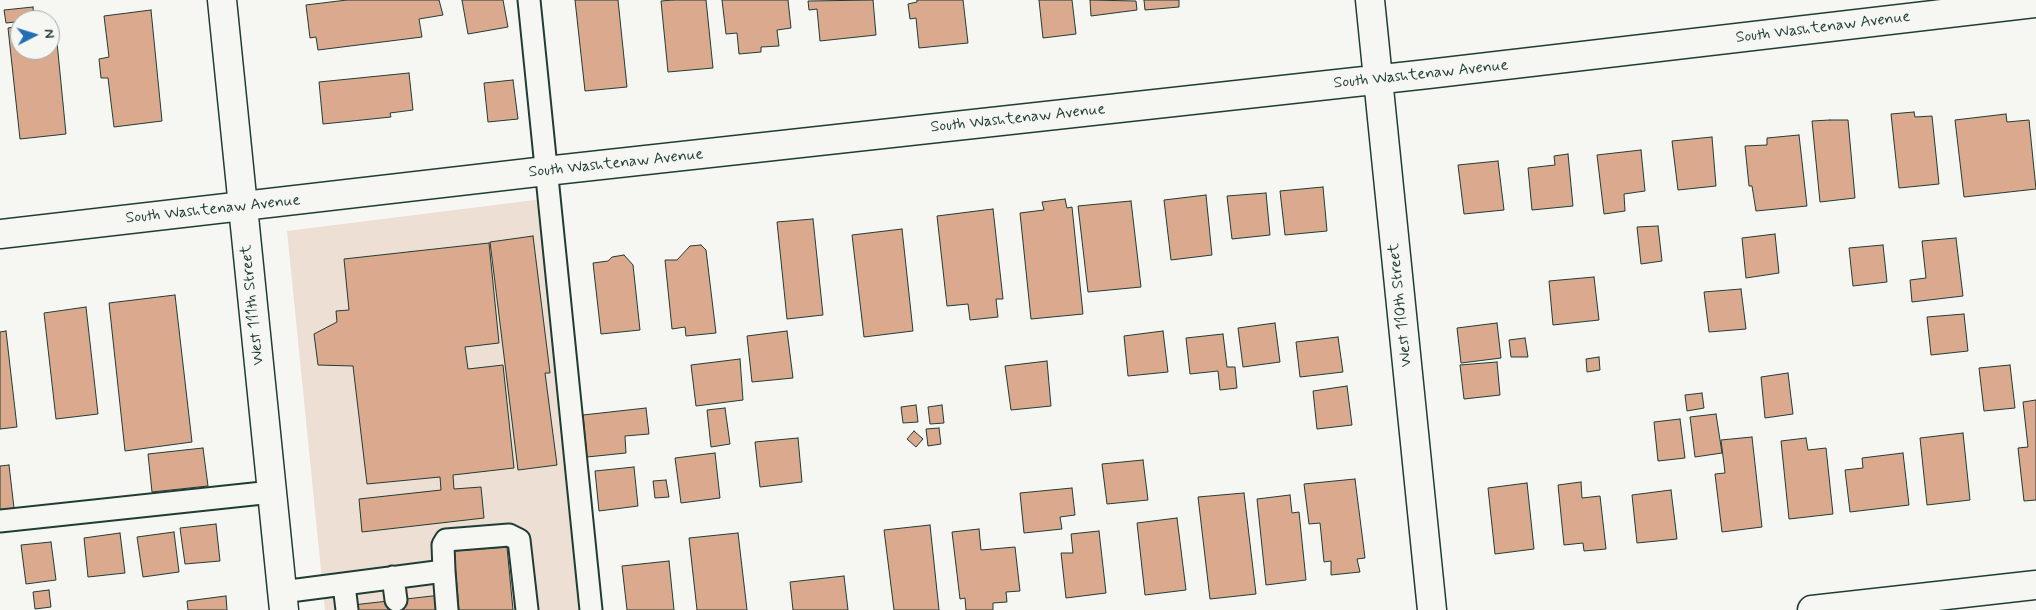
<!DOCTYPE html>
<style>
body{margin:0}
#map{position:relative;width:2036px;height:610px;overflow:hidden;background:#f6f6f2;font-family:Mynerve,sans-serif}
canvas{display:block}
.north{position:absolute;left:10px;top:10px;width:50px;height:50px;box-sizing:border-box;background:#f6f6f2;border:1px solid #a0aca6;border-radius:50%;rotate:85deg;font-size:14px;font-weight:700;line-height:20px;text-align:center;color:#1f3d34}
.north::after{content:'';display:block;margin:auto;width:18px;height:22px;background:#1f6fb2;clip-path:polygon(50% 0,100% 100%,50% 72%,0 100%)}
</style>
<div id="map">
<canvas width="2036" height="610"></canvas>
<div class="north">N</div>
</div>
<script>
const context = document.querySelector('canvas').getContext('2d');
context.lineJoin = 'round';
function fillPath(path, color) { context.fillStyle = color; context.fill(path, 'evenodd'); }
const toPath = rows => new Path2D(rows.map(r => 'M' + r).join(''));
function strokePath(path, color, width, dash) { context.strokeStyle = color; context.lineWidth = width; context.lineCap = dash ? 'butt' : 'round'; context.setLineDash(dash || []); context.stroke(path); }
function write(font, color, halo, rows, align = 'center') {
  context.font = font + ' Mynerve,sans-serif'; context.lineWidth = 4; context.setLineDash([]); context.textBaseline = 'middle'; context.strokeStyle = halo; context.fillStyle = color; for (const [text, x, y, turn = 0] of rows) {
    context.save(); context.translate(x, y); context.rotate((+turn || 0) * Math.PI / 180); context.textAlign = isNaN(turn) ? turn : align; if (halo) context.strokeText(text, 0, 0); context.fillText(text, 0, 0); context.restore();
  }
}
const built = toPath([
 [559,197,603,610,325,610,287,231]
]);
const building = toPath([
 [347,0,439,0,443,15,419,19,422,37,318,50,316,37,310,38,306,5,347,0],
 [462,0,503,0,508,27,468,34,462,0],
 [575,0,618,0,627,87,585,91,575,0],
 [673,0,706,0,713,68,668,72,661,1,673,0],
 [722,0,788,0,791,28,777,30,779,46,761,47,761,52,739,54,737,33,726,34,722,0],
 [873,0,876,35,820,41,817,9,809,10,808,1,873,0],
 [917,0,963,0,968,43,919,48,916,18,910,19,908,4,917,2,917,0],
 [1039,0,1072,0,1076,34,1043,38,1039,0],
 [1090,0,1136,1,1137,10,1091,16,1090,0],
 [1144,0,1179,0,1179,7,1145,10,1144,0],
 [33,7,34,20,6,23,4,10,33,7],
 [151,10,162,121,114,127,108,78,101,78,99,59,109,57,104,16,151,10],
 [55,22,66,134,20,139,8,28,20,26,20,50,50,50,50,23,55,22],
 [409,73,413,110,390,113,391,117,323,124,319,82,409,73],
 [513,80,518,119,488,122,484,83,513,80],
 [1914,112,1915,117,1932,116,1939,184,1899,188,1891,114,1914,112],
 [2006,114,2007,122,2029,120,2036,189,1964,197,1955,120,2006,114],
 [1830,120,1848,120,1855,198,1820,202,1812,121,1830,120],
 [1799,135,1807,206,1756,211,1752,186,1749,186,1745,146,1767,145,1767,138,1799,135],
 [1712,137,1716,186,1678,190,1672,141,1712,137],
 [1641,150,1645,191,1624,194,1625,211,1604,214,1597,155,1641,150],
 [1568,154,1573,206,1532,210,1528,168,1555,165,1554,156,1568,154],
 [1498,161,1504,210,1464,214,1458,165,1498,161],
 [1323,187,1327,231,1285,235,1280,191,1323,187],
 [1266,193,1270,235,1232,239,1227,196,1266,193],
 [1206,195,1212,255,1171,260,1164,200,1206,195],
 [1065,199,1067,208,1072,207,1083,314,1031,319,1020,213,1044,210,1042,202,1065,199],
 [1131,201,1141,287,1088,292,1078,206,1131,201],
 [993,209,1003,299,996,299,998,317,970,320,968,304,947,306,937,216,993,209],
 [813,219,823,315,787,319,777,222,813,219],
 [1658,226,1662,261,1641,264,1637,227,1658,226],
 [902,229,913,331,864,337,852,235,902,229],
 [1775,234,1779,273,1746,278,1742,238,1775,234],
 [533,236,550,373,545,373,557,465,518,470,490,242,533,236],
 [1956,238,1963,296,1912,302,1910,280,1926,278,1922,241,1956,238],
 [489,243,499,343,465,347,468,369,503,365,514,468,453,475,454,489,481,487,484,518,362,532,359,499,441,490,440,477,367,484,353,366,318,365,314,334,337,322,336,311,349,310,344,259,489,243],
 [701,245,706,250,716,333,686,336,685,327,672,329,665,260,677,260,690,246,701,245],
 [1883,245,1887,282,1853,286,1849,248,1883,245],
 [624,255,633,265,640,330,601,334,593,263,608,261,612,257,624,255],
 [1594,277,1599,320,1553,325,1549,281,1594,277],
 [1741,289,1746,329,1709,332,1704,292,1741,289],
 [175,295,192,442,125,451,109,303,175,295],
 [86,307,98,414,56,419,44,313,86,307],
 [1964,314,1968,351,1931,355,1927,317,1964,314],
 [1275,323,1280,362,1243,367,1238,328,1275,323],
 [1497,323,1501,358,1461,363,1457,328,1497,323],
 [6,331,17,427,0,429,0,332,6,331],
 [787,331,793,378,752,382,747,336,787,331],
 [1163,331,1168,372,1128,376,1124,336,1163,331],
 [1223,334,1227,367,1235,367,1237,388,1220,390,1218,371,1190,374,1186,338,1223,334],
 [1338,337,1343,372,1300,377,1296,342,1338,337],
 [1525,338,1528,357,1511,357,1509,340,1525,338],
 [1599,357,1600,370,1587,372,1586,359,1599,357],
 [740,359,743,400,696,406,691,365,740,359],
 [1047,361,1051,406,1011,410,1005,366,1047,361],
 [1497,362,1500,395,1464,399,1460,365,1497,362],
 [2010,365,2015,408,1984,411,1979,368,2010,365],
 [1788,373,1793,414,1765,418,1761,377,1788,373],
 [1347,386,1352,425,1317,429,1313,391,1347,386],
 [1702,393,1704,408,1687,411,1685,395,1702,393],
 [2036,400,2036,500,2024,501,2018,448,2028,447,2023,402,2036,400],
 [916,405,918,422,903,423,901,407,916,405],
 [942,405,944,423,930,424,928,407,942,405],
 [646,408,649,434,625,436,626,453,587,457,583,415,646,408],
 [725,408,730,444,711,447,707,410,725,408],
 [1716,414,1722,453,1695,457,1690,417,1716,414],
 [1680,419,1685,458,1658,461,1654,422,1680,419],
 [939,428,941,444,928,446,926,429,939,428],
 [914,431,923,439,916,447,907,439,914,431],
 [1963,433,1970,500,1927,505,1920,438,1963,433],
 [1752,437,1762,527,1722,532,1715,474,1725,473,1721,440,1752,437],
 [798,438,802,482,760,487,755,442,798,438],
 [1806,438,1808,450,1826,448,1833,514,1789,519,1781,441,1806,438],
 [203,448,208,486,152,492,148,454,203,448],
 [715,453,720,498,681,503,675,458,715,453],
 [1903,453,1909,505,1850,512,1845,470,1863,468,1862,458,1903,453],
 [1143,460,1148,500,1107,504,1102,464,1143,460],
 [9,465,14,508,0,510,0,466,9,465],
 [634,467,638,506,599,511,595,471,634,467],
 [1355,479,1365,558,1357,559,1360,572,1331,575,1331,561,1324,562,1320,523,1309,524,1304,484,1355,479],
 [666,480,669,497,655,498,653,481,666,480],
 [1581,482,1582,498,1600,496,1606,549,1584,551,1583,543,1564,545,1558,485,1581,482],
 [1527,483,1534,549,1495,554,1488,488,1527,483],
 [1072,488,1075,515,1060,517,1062,529,1024,533,1020,493,1072,488],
 [1671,490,1677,539,1637,543,1632,495,1671,490],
 [1244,493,1256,594,1210,599,1198,497,1244,493],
 [1290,495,1292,513,1299,512,1306,580,1266,585,1257,499,1290,495],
 [1177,518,1186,590,1145,595,1137,523,1177,518],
 [216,524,220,561,185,564,180,528,216,524],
 [930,525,939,610,894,610,884,530,930,525],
 [979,529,981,550,1015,547,1020,591,1006,592,1007,602,993,603,993,610,966,610,965,598,960,599,952,532,979,529],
 [1099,531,1106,593,1066,598,1061,553,1073,553,1071,534,1099,531],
 [174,532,179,572,143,577,137,537,174,532],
 [120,533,125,573,88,577,84,538,120,533],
 [738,533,747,610,697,610,689,538,738,533],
 [51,542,56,580,26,584,21,545,51,542],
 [507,547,513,610,459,610,454,551,507,547],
 [669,561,674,610,627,610,622,566,669,561],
 [844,576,848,610,793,610,790,582,844,576],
 [49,590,51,607,35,609,33,592,49,590],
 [441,595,442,610,353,610,353,605,441,595],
 [226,596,227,610,188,610,187,601,226,596]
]);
const service = toPath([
 [529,0,591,610],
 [0,521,272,492],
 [444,571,447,610],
 [393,577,396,600],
 [344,585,347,610],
 [282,592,444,571,443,545,446,540,509,535,519,540,527,610]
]);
const minor = toPath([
 [1370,0,1432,610],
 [0,234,546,171,1428,74,2036,3],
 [1812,610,2036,585]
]);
const secondary = toPath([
 [222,0,284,610]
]);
const streetNames = [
 ["South Washtenaw Avenue",1823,28,-7],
 ["South Washtenaw Avenue",1421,75,-6],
 ["South Washtenaw Avenue",1018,119,-6],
 ["South Washtenaw Avenue",616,164,-6],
 ["South Washtenaw Avenue",213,210,-6],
 ["West 111th Street",253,305,-96],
 ["West 110th Street",1401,305,-96]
];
fillPath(built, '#eedfd4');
fillPath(building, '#dba98d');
strokePath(building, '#1f3d34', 1);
strokePath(service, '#1f3d34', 25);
strokePath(minor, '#1f3d34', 31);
strokePath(secondary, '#1f3d34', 31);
strokePath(service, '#f6f6f2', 21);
strokePath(minor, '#f6f6f2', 28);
strokePath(secondary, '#f6f6f2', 28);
write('16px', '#1f3d34', '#f6f6f2', streetNames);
</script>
